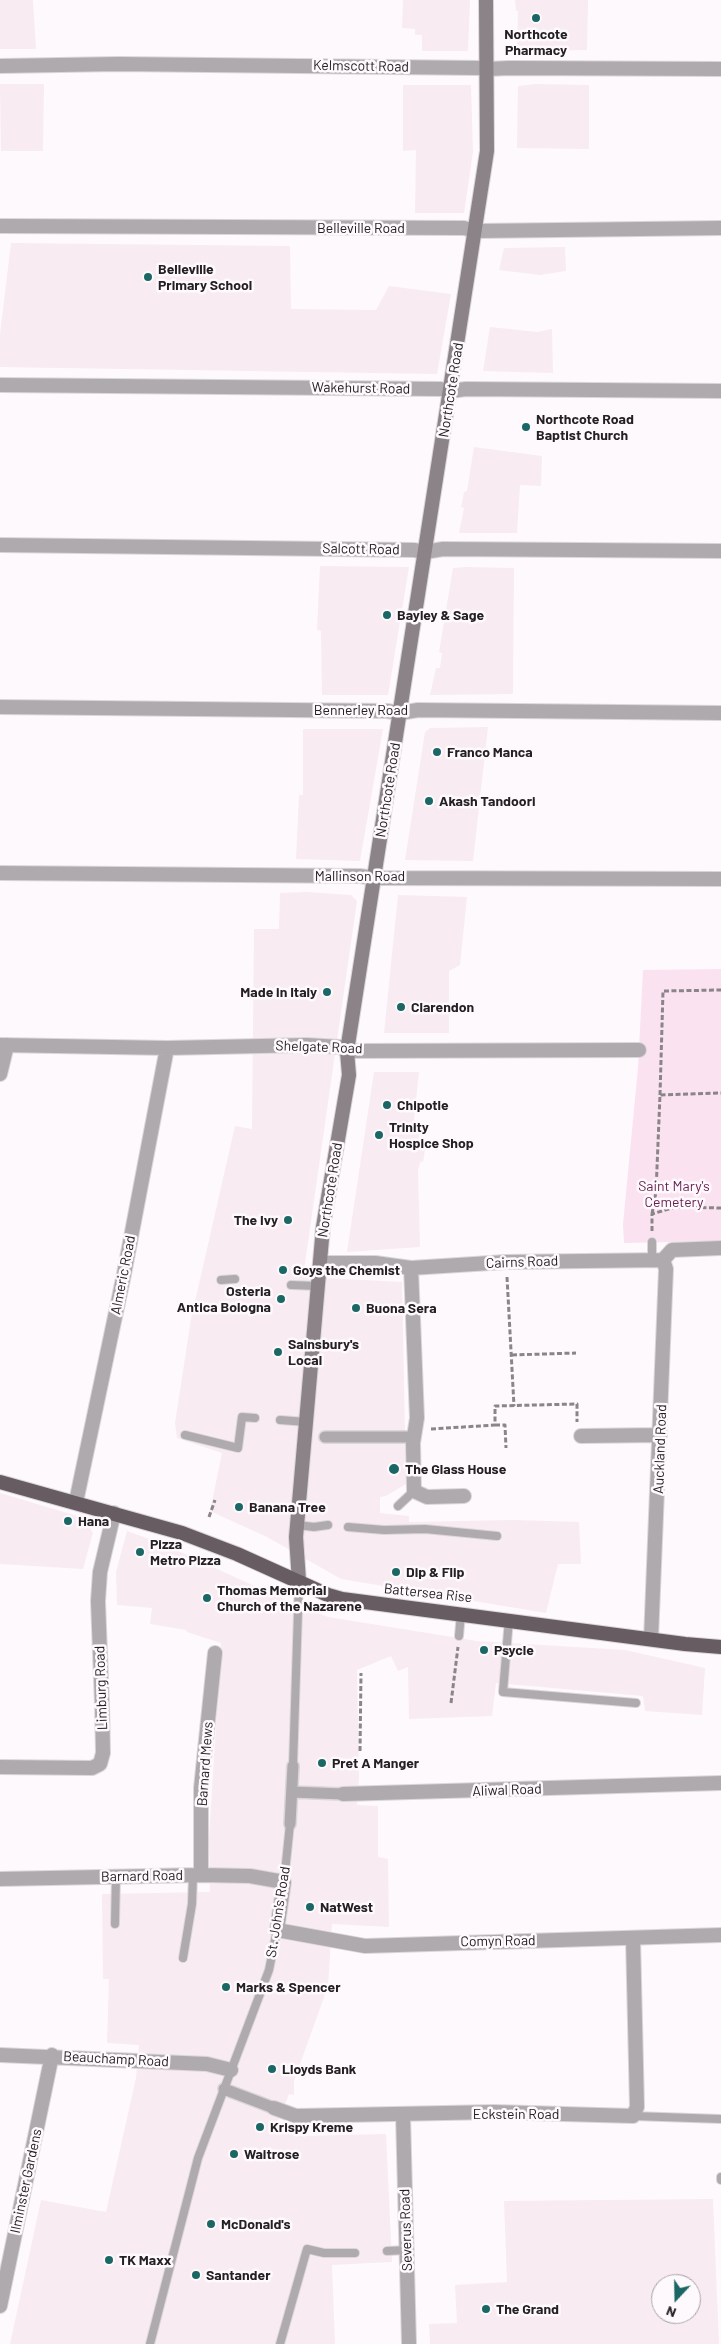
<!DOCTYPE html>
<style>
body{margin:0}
#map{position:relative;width:721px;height:2344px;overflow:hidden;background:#fef9fc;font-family:Barlow,sans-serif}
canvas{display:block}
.north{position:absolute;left:651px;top:2274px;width:50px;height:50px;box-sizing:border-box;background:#fef9fc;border:1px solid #a7a2a5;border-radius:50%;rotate:201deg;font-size:14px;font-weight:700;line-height:20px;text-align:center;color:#252023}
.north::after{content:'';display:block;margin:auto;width:18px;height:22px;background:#1a6765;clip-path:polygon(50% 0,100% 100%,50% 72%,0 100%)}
</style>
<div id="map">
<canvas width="721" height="2344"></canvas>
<div class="north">N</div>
</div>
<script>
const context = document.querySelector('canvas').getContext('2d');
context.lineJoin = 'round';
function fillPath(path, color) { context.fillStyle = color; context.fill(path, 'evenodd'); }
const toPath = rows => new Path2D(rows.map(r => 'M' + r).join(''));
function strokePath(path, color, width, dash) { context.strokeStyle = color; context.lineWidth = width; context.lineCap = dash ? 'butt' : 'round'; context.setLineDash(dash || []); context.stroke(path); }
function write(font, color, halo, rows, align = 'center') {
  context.font = font + ' Barlow,sans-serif'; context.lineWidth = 5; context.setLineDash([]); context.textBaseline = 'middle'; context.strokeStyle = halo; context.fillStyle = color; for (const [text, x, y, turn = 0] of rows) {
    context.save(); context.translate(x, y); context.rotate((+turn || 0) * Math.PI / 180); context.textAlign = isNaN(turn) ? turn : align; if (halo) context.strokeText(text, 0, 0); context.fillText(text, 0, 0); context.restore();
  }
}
const built = toPath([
 [0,0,33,0,36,49,0,49],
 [403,0,470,0,468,51,422,51,422,35,415,35,415,29,402,28],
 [515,0,588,0,587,50,517,51,518,11,516,11],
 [0,84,44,84,43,151,1,151],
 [535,84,589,85,589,149,517,148,518,86],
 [403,85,471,85,473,152,464,213,415,213,416,150,403,151],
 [11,243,290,246,291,309,376,310,389,286,451,294,437,374,0,367,0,334],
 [565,247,566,271,540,275,499,270,504,248],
 [490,327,537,332,552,329,553,373,483,371],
 [474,447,542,456,541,486,520,485,517,533,459,533,464,508,461,507,464,492,467,491],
 [320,566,409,567,388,695,322,695,321,631,317,630],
 [466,567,514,568,513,694,430,695,436,668,440,668,442,653,439,652,453,568],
 [488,727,473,861,405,860,425,732,430,728],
 [303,729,383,729,360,861,296,859,299,795,303,795],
 [307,892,351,895,357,901,303,1277,402,1282,406,1484,386,1496,380,1497,380,1513,409,1516,409,1522,514,1520,579,1522,581,1564,558,1564,546,1613,341,1579,267,1537,210,1511,222,1453,177,1438,175,1423,191,1319,235,1126,252,1129,254,929,279,929,280,893],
 [398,895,467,897,460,965,449,971,449,1033,384,1033],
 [374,1072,419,1072,413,1128,420,1130,418,1146,425,1150,423,1162,420,1162,418,1171,420,1247,347,1252],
 [0,1493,84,1518,93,1533,83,1569,0,1564],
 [127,1531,163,1544,263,1590,328,1617,477,1641,625,1650,705,1668,702,1715,645,1711,643,1696,496,1683,492,1716,409,1719,408,1667,398,1671,391,1656,357,1670,359,1776,357,1805,378,1806,378,1857,388,1859,389,1927,332,1924,328,1986,294,2081,294,2095,289,2094,276,2127,300,2136,386,2134,392,2262,332,2265,335,2344,10,2344,41,2200,106,2212,136,2078,139,2045,107,2043,109,1979,103,1979,102,1894,210,1892,209,1839,221,1643,187,1632,186,1630,150,1624,152,1608,117,1605,116,1572],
 [713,2199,719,2344,430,2344,429,2324,457,2323,455,2285,507,2282,504,2201],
 [661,2284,691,2284,691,2314,661,2314]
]);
const green = toPath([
 [721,969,721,1241,624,1243,623,1224,638,1068,643,970]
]);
const path = toPath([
 [660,1095,663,991,721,990],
 [652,1214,656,1192,660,1095,721,1093],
 [652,1231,652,1214,675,1207,721,1208],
 [507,1277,514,1406],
 [512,1355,576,1353],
 [495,1425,505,1425,506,1448],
 [431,1429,495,1425,495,1406,577,1404,577,1422],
 [209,1517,215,1500],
 [451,1703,458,1647],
 [360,1751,361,1673]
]);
const service = toPath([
 [652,1260,652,1242],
 [221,1280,235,1279],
 [291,1285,317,1286],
 [280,1420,307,1422],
 [185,1435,238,1448,242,1417,255,1418],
 [398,1506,414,1491],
 [297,1525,314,1527,328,1525],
 [348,1527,384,1530,425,1529,497,1536],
 [509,1619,503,1692,636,1703],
 [459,1636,461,1613],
 [293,1766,299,1581],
 [284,1882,290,1824],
 [115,1924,116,1876],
 [183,1958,192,1904,193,1875],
 [633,2116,721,2119],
 [721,2177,721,2180],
 [387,2251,407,2250],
 [150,2344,198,2158,269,1970,277,1930],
 [280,2344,307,2249,324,2253,355,2253]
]);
const pedestrian = toPath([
 [325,1437,414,1437],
 [292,1792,343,1794],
 [290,1824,293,1766],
 [224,2089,274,2108]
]);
const minor = toPath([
 [0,66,118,64,480,68,488,69,509,68,721,69],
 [0,226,464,228,476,231,721,228],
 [0,385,441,389,451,391,466,389,721,391],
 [0,545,414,550,425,552,443,549,721,551],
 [0,707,387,711,400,713,418,710,721,713],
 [0,873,360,876,374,878,721,879],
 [0,1045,167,1048,307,1045,340,1047,347,1051,639,1050],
 [0,1074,7,1045],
 [663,1260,672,1250,721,1248],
 [320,1263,375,1263,411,1268,506,1262,663,1260],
 [411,1268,417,1418,413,1443,414,1491,427,1497,464,1496],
 [581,1436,660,1435],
 [76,1502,124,1274,167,1048],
 [651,1639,666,1269,663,1260],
 [0,1767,92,1768,100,1764,103,1753,102,1705,98,1601,100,1572,114,1513],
 [343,1794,721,1783],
 [201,1875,201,1788,215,1653],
 [0,1879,201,1875,250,1876,284,1882,277,1930,365,1946,721,1935],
 [0,2055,207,2064,231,2070],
 [274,2108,296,2116,494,2112,633,2116,637,2107,633,1938],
 [403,2115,409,2344],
 [0,2306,52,2055]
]);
const secondary = toPath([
 [299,1581,296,1537,323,1227,349,1075,347,1051,487,151,486,0]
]);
const trunk = toPath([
 [0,1482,182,1533,237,1554,328,1595,342,1599,685,1644,721,1647]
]);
const markers = [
 [536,18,5,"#1a6765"],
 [148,277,5,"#1a6765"],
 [526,427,5,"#1a6765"],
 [387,615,5,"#1a6765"],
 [437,752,5,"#1a6765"],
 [429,801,5,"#1a6765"],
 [327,992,5,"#1a6765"],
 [401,1007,5,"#1a6765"],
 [387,1105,5,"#1a6765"],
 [379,1135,5,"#1a6765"],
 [288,1220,5,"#1a6765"],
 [283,1270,5,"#1a6765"],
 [281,1299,5,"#1a6765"],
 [356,1308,5,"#1a6765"],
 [278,1352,5,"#1a6765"],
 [394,1469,6,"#1a6765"],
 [239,1507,5,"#1a6765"],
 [68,1521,5,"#1a6765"],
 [140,1552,5,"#1a6765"],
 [396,1572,5,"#1a6765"],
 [207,1598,5,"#1a6765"],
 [484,1650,5,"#1a6765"],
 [322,1763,5,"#1a6765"],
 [310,1907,5,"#1a6765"],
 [226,1987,5,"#1a6765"],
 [272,2069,5,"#1a6765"],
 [260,2127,5,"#1a6765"],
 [234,2154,5,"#1a6765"],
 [211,2224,5,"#1a6765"],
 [109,2260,5,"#1a6765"],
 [196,2275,5,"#1a6765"],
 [486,2309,5,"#1a6765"]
];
const poiNames = [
 ["Northcote",536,34,"center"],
 ["Pharmacy",536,50,"center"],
 ["Belleville",158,269],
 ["Primary School",158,285],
 ["Northcote Road",536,419],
 ["Baptist Church",536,435],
 ["Bayley & Sage",397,615],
 ["Franco Manca",447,752],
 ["Akash Tandoori",439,801],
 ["Made in Italy",317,992,"right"],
 ["Clarendon",411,1007],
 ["Chipotle",397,1105],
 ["Trinity",389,1127],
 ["Hospice Shop",389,1143],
 ["The Ivy",278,1220,"right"],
 ["Goys the Chemist",293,1270],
 ["Osteria",271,1291,"right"],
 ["Antica Bologna",271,1307,"right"],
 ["Buona Sera",366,1308],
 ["Sainsbury's",288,1344],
 ["Local",288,1360],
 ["The Glass House",405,1469],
 ["Banana Tree",249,1507],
 ["Hana",78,1521],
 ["Pizza",150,1544],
 ["Metro Pizza",150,1560],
 ["Dip & Flip",406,1572],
 ["Thomas Memorial",217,1590],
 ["Church of the Nazarene",217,1606],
 ["Psycle",494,1650],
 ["Pret A Manger",332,1763],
 ["NatWest",320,1907],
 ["Marks & Spencer",236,1987],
 ["Lloyds Bank",282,2069],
 ["Krispy Kreme",270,2127],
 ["Waitrose",244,2154],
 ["McDonald's",221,2224],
 ["TK Maxx",119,2260],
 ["Santander",206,2275],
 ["The Grand",496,2309]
];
const streetNames = [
 ["Kelmscott Road",361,66,1],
 ["Belleville Road",361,228],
 ["Wakehurst Road",361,388,1],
 ["Northcote Road",451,390,-81],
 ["Salcott Road",361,549,1],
 ["Bennerley Road",361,710],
 ["Northcote Road",388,790,-81],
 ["Mallinson Road",360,876],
 ["Shelgate Road",319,1047,2],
 ["Northcote Road",330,1190,-81],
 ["Cairns Road",522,1262,-2],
 ["Almeric Road",123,1275,-79],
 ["Auckland Road",660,1449,-88],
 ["Battersea Rise",428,1593,6],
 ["Limburg Road",101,1688,-92],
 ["Barnard Mews",205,1764,-86],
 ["Aliwal Road",507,1790,-2],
 ["Barnard Road",142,1876,-1],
 ["St. John's Road",278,1912,-81],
 ["Comyn Road",498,1941,-1],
 ["Beauchamp Road",116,2059,3],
 ["Eckstein Road",516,2114],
 ["Ilminster Gardens",26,2181,-78],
 ["Severus Road",406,2230,-92]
];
const parkNames = [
 ["Saint Mary's",674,1186],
 ["Cemetery",674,1202]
];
fillPath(built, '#f8ebf2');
fillPath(green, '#fbe2f0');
strokePath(service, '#dbd6d9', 10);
strokePath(pedestrian, '#dbd6d9', 14);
strokePath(minor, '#dbd6d9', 16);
strokePath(secondary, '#dbd6d9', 16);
strokePath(trunk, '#dbd6d9', 16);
strokePath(path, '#8a8588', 3, [5, 2.5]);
strokePath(service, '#afaaad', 8);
strokePath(pedestrian, '#afaaad', 11);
strokePath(minor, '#afaaad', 14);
strokePath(secondary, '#8b8387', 14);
strokePath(trunk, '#665c62', 14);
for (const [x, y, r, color] of markers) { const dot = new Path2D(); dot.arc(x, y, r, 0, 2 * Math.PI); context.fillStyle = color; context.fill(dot); strokePath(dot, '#fef9fc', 2); }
write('bold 14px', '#252023', '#fef9fc', poiNames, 'left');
write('14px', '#252023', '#fef9fc', streetNames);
write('14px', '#661e4e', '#fef9fc', parkNames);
</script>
